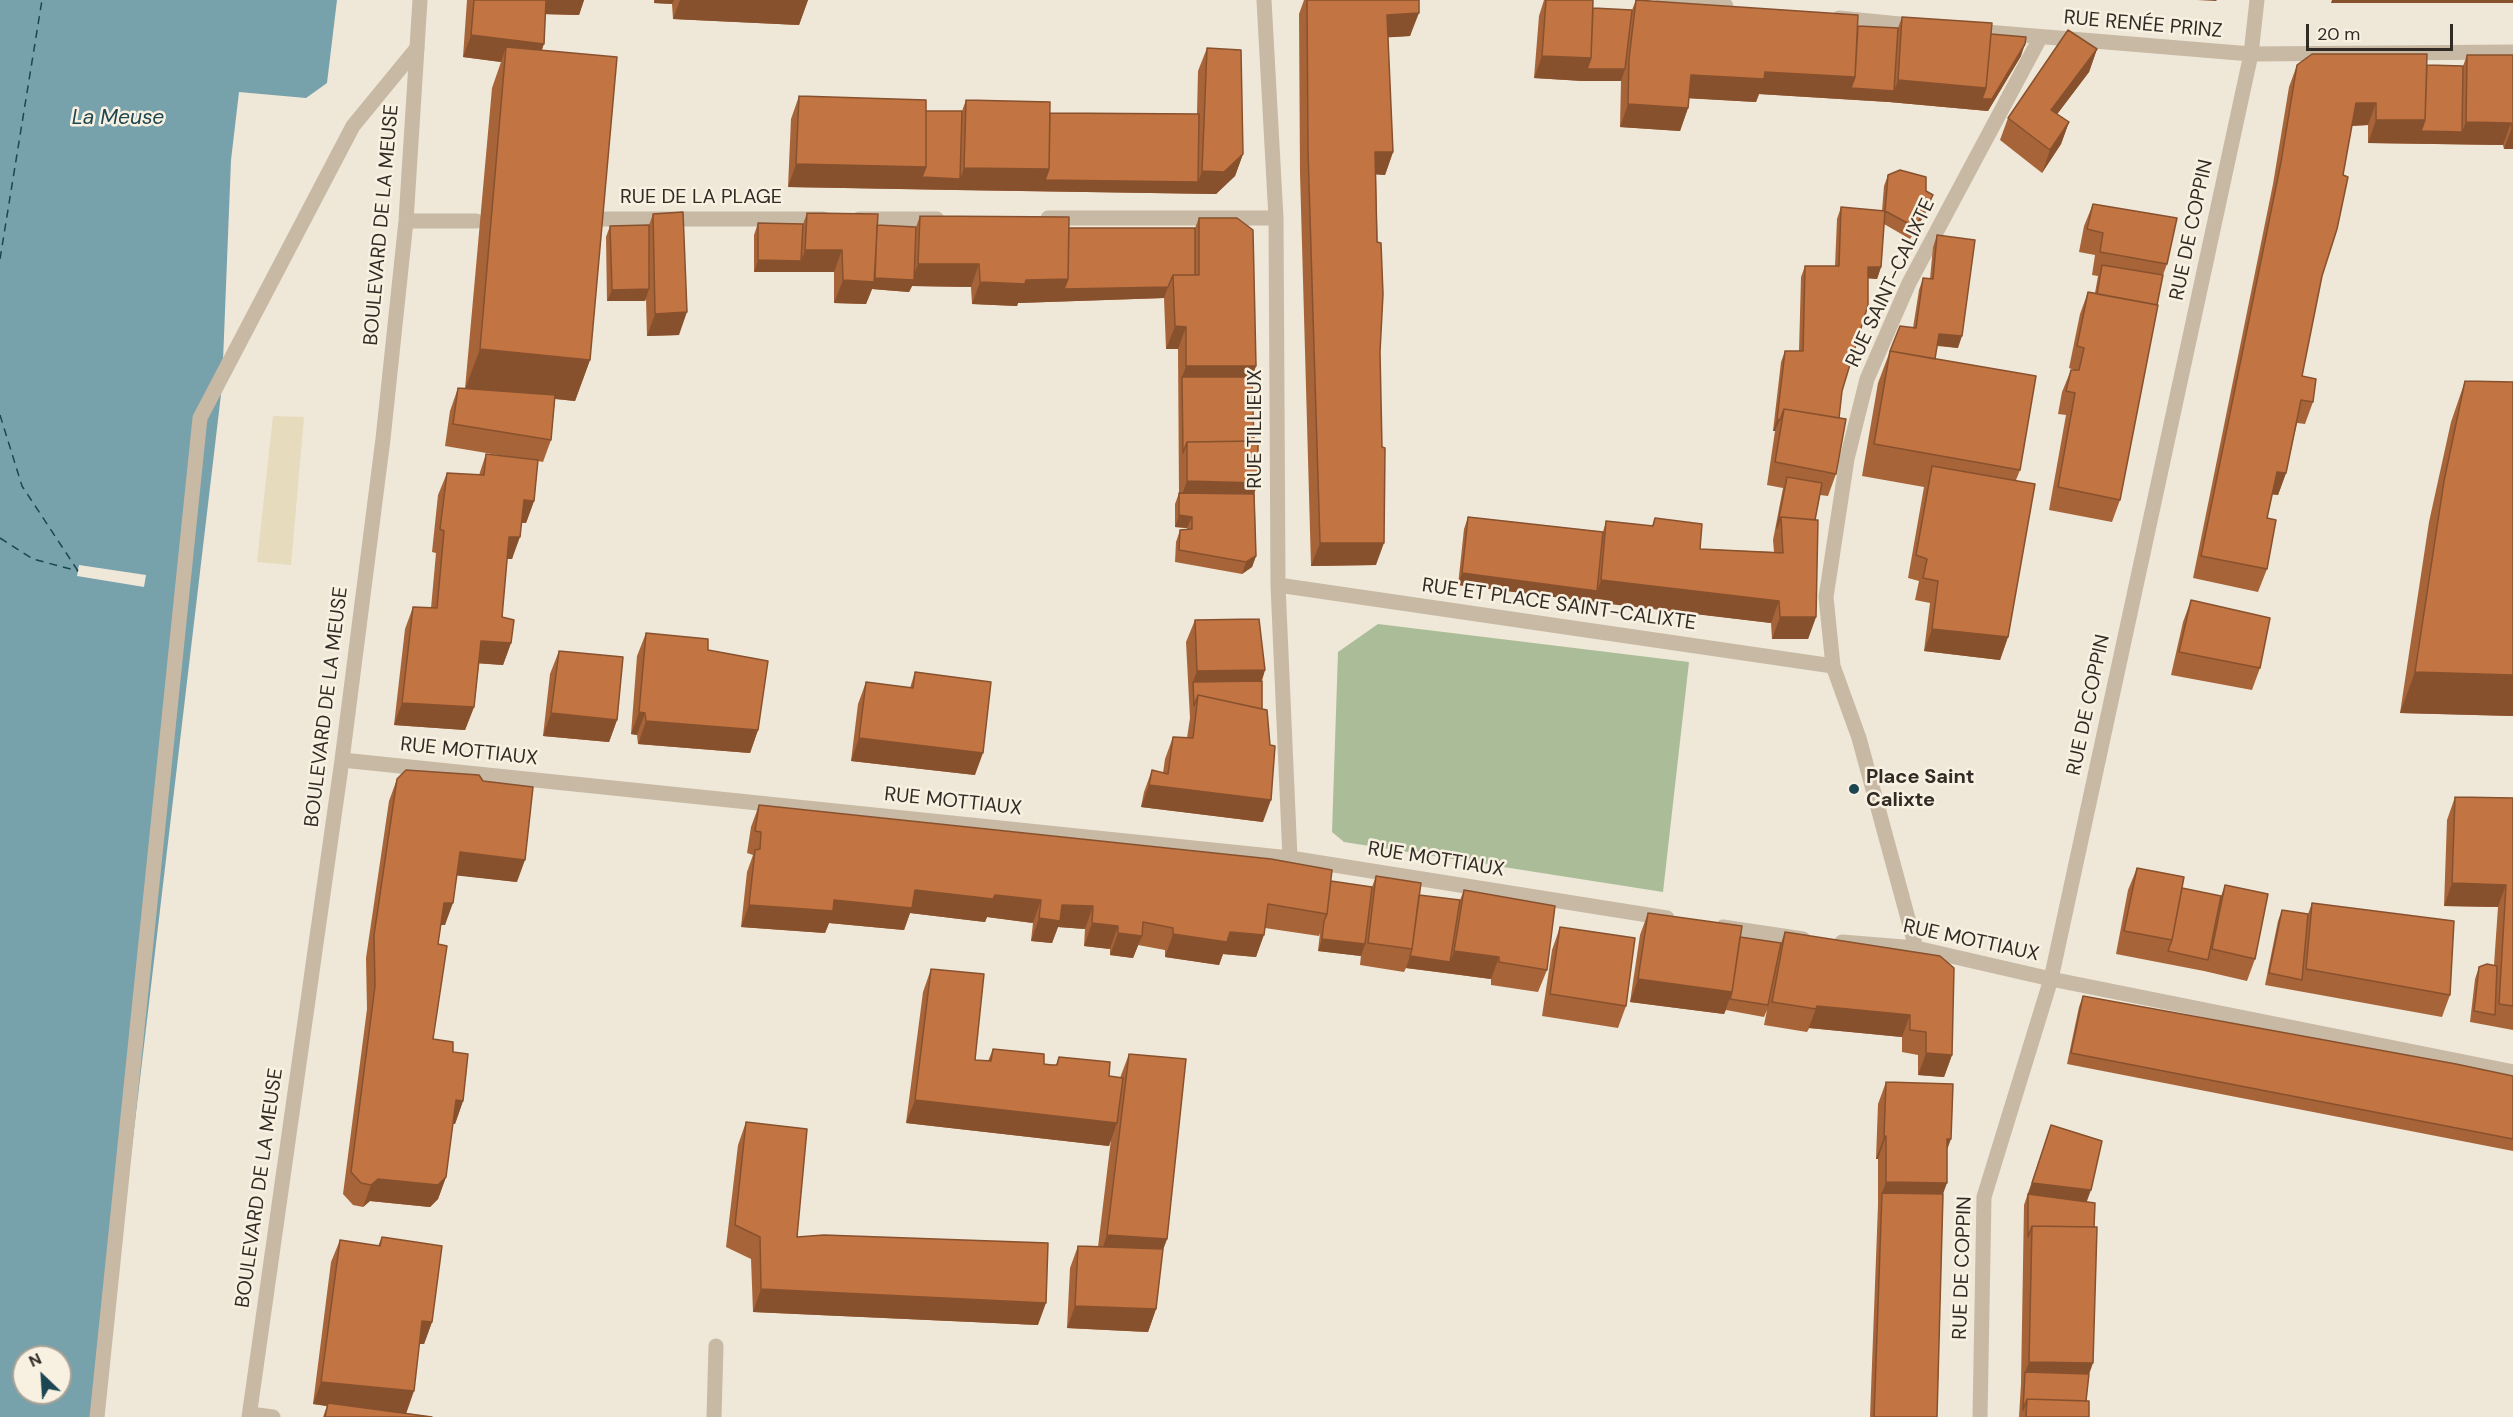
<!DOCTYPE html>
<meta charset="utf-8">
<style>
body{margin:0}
#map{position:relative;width:2513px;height:1417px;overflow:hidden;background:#efe7d7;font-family:"DM Sans",sans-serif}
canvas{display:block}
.north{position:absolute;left:12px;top:1345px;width:60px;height:60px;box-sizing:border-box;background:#f8f1e2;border:2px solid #a9a296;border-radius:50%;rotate:335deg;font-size:16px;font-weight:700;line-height:24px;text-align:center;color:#322b25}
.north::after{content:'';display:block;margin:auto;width:21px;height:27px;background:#1c4651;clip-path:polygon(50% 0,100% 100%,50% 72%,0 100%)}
.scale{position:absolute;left:2306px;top:24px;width:147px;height:27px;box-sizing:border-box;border:3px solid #322b25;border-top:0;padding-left:8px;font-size:18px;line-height:21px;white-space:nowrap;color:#322b25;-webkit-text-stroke:4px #f8f1e2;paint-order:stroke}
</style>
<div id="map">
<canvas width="2513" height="1417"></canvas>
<div class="north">N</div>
<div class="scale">20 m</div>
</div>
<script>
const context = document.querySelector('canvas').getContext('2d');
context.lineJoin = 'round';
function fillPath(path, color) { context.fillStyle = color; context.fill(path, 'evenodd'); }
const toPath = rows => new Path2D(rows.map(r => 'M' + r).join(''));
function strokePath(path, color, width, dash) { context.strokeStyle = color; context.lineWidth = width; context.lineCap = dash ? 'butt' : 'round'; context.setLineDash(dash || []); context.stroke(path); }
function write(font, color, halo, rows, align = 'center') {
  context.font = font + ' "DM Sans",sans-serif'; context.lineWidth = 5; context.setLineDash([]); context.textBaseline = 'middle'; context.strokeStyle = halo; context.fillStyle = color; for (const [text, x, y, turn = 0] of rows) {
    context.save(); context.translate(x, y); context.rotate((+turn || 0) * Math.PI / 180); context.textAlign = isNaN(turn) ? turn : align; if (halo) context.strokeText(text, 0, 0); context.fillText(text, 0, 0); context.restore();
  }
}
const green = toPath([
 [1378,624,1689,662,1663,892,1344,842,1332,832,1338,652]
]);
const plaza = toPath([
 [273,416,304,417,291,565,257,562]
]);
const water = toPath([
 [0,0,337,0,327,83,306,98,239,92,231,160,222,386,100,1417,0,1417],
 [24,1357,60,1357,60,1393,24,1393]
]);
const pier = toPath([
 [79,565,146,575,144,587,77,576]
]);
const ferry = toPath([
 [0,259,42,0],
 [0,415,22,486,78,571],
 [0,538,33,559,78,571]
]);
const lane = toPath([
 [250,1414,273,1417],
 [97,1417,200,418,353,126,417,48],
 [714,1417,716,1346]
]);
const street = toPath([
 [1264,0,1276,218,1278,585,1290,858],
 [1663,0,1726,6],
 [1839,18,1920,26],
 [1974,31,2251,54,2513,52],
 [1048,218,1276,218],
 [594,219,823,219],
 [859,219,937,219],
 [406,221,476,221],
 [1278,585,1833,666],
 [342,760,1290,858,1667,918],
 [1723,927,1803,939],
 [1842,942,1916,948,2051,979,2513,1072],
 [1916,948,1859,738,1833,666,1826,597,1847,459,1867,379,1909,283,2040,38],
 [249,1417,342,760,383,439,406,221,420,0],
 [1980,1417,1984,1197,2051,979,2251,54,2257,0]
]);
const wall = toPath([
 [467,0,584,0,579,15,546,14,542,50,590,360,575,401,555,399,551,440,543,462,538,461,534,501,526,523,521,523,512,559,507,559,502,617,511,643,503,665,479,663,474,707,465,730,394,725,405,629,413,607,431,608,436,553,432,552,438,495,447,473,479,475,486,454,516,458,445,446,450,411,458,388,465,389,492,88,501,62,463,57],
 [654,0,808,0,799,25,673,19,672,4,654,3],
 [1304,0,1419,0,1410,36,1388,37,1393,152,1385,175,1376,174,1380,352,1376,565,1311,566,1300,173,1299,14],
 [1544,0,1593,0,1593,8,1632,10,1636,0,1858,26,1898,28,1902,17,1991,34,2021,56,1988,111,1889,102,1759,94,1756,102,1689,98,1688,108,1680,131,1620,127,1621,81,1583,81,1534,78,1539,16],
 [1207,48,1243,154,1235,176,1216,194,956,190,788,187,791,119,799,96,926,111,962,111,966,100,1050,113,1197,114,1198,71],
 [2097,49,2089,72,2057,114,2069,122,2061,144,2042,173,2000,140,2008,118],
 [2467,55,2513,55,2513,149,2504,149,2503,145,2368,143,2368,125,2352,126,2302,376,2313,402,2305,424,2297,423,2286,473,2278,495,2272,494,2267,518,2267,569,2258,592,2193,578,2273,184,2289,87,2297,65,2427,65,2463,66],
 [1888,175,1926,191,1929,207,1910,239,1884,224,1881,267,1877,279,1868,278,1842,391,1839,418,1836,474,1828,496,1820,495,1815,520,1816,617,1808,639,1772,639,1771,623,1458,585,1464,529,1468,517,1603,532,1606,521,1652,526,1655,518,1700,549,1774,552,1773,540,1783,488,1767,485,1775,431,1773,431,1781,362,1785,351,1799,351,1801,277,1805,266,1835,266,1837,219,1841,207,1882,211,1884,186],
 [2093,204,2167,264,2163,275,2157,305,2120,500,2112,522,2049,510,2066,415,2058,414,2062,392,2071,370,2074,370,2069,368,2080,314,2088,292,2095,293,2098,276,2092,275,2095,255,2079,252,2084,226],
 [807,213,877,225,916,227,920,216,1069,228,1195,228,1199,218,1256,366,1252,377,1256,556,1252,567,1242,574,1175,562,1176,542,1180,530,1187,529,1187,528,1175,527,1175,504,1179,493,1178,349,1166,349,1164,298,1018,303,1017,306,972,304,971,287,912,286,909,292,872,289,866,304,834,303,834,272,754,272,754,235,758,223,803,224],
 [653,214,679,335,647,336,646,299,645,301,607,301,606,237,610,226,649,225],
 [1937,235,1958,348,1937,346,1935,359,2020,470,2016,480,2008,637,2000,660,1924,651,1930,603,1915,600,1919,581,1908,578,1924,487,1862,476,1878,383,1890,351,1913,328,1919,290,1923,278,1930,279,1933,247],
 [2465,381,2513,382,2513,716,2400,713,2429,522,2451,422],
 [2191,600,2260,668,2252,690,2171,675,2183,622],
 [1195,620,1265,670,1262,681,1263,822,1141,807,1144,792,1152,770,1163,773,1165,759,1173,737,1187,738,1190,718,1186,642],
 [646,633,708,650,758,730,750,753,638,744,637,735,631,734,637,656],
 [559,651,617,720,609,742,543,736,550,674],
 [915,672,975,775,851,761,858,704,866,682,910,688],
 [397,779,517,882,457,875,445,925,441,925,438,944,433,1039,453,1052,463,1101,455,1124,453,1123,446,1177,438,1199,430,1207,370,1201,363,1207,353,1205,343,1194,367,1009,366,958,389,801],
 [2455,797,2513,798,2513,1030,2470,1022,2475,979,2479,967,2494,965,2498,907,2444,906,2447,820],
 [759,805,1372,887,1376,876,1419,895,1460,900,1464,890,1547,970,1538,992,1491,985,1491,979,1406,968,1404,972,1360,965,1361,955,1361,956,1318,951,1320,933,1319,936,1265,928,1256,957,1223,954,1219,965,1165,957,1165,950,1138,945,1133,958,1110,955,1110,949,1084,946,1085,929,1058,927,1052,943,1031,941,1033,923,987,917,985,922,910,913,904,930,829,923,825,933,741,927,747,872,753,855,747,853,751,827],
 [2137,868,2182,888,2221,896,2225,885,2255,959,2247,981,2204,971,2116,954,2128,890],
 [2312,903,2450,995,2442,1017,2265,985,2278,921,2282,910,2308,914],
 [1648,913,1740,937,1781,943,1785,932,1940,956,1952,1055,1944,1077,1918,1075,1918,1055,1902,1052,1902,1037,1809,1028,1807,1032,1764,1025,1767,1010,1764,1017,1726,1010,1724,1014,1630,1002,1640,935],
 [1560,927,1626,1006,1618,1028,1542,1016,1552,950],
 [931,969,975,1060,988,1061,993,1049,1044,1064,1056,1065,1059,1057,1109,1076,1120,1078,1129,1054,1167,1239,1163,1249,1156,1309,1148,1332,1067,1328,1070,1268,1078,1246,1098,1247,1111,1139,1109,1146,906,1123,923,992],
 [2083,996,2513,1076,2513,1151,2067,1064,2079,1007],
 [1886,1082,1947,1149,1943,1194,1937,1417,1870,1417,1878,1205,1878,1159,1876,1159,1878,1104],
 [746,1122,797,1237,1038,1325,753,1312,751,1259,726,1247,738,1145],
 [2051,1125,2086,1202,2094,1227,2089,1374,2086,1401,2089,1417,2019,1417,2021,1384,2024,1205],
 [382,1237,432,1322,424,1344,419,1344,406,1413,432,1417,323,1417,327,1406,313,1404,331,1262,340,1240,378,1246]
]);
const shadedWall = toPath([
 [543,0,584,0,579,15,538,14],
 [655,0,674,0,672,4,654,3],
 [680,0,808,0,799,25,673,19],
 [2197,0,2217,0,2216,1],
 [2332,0,2513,0,2513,3,2331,3],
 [1419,13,1410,36,1379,38,1387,15],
 [471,35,544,44,536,66,506,47,501,62,463,57],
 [2025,44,2021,56,1988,111,1889,102,1759,94,1756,102,1683,98,1691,75,1765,72,1855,77,1894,91,1898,80],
 [2097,49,2089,72,2043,133,2051,110],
 [1542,56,1591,58,1625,69,1621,81,1583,81,1534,78],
 [2356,103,2376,103,2368,125,2348,126],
 [1628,104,1688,108,1680,131,1620,127],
 [2376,120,2425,120,2462,132,2466,122,2511,123,2503,145,2368,143],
 [2069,122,2061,144,2042,173,2050,150],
 [2512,127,2513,127,2513,149,2504,149],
 [1375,152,1393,152,1385,175,1367,174],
 [1243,154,1235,176,1216,194,956,190,788,187,796,164,926,167,960,179,964,168,1049,169,1198,182,1202,171],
 [1933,195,1929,207,1910,239,1915,227],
 [805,250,842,250,834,272,754,272,758,260,801,261],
 [918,264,979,264,971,287,912,286,909,292,872,289,866,304,834,303,843,280,872,277,912,280],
 [1868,267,1881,267,1877,279,1863,278],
 [1068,279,1168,287,1164,298,1018,303,1017,306,972,304,980,282],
 [649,289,645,301,607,301,612,290],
 [687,312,679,335,647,336,655,314],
 [1175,326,1186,327,1178,349,1166,349],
 [1939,334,1962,336,1958,348,1935,345],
 [480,349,590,360,575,401,465,389],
 [1186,366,1256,366,1248,388,1182,377,1178,388],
 [1777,419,1780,420,1775,431,1773,431],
 [2277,472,2286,473,2278,495,2269,494],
 [1187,481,1258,483,1250,505,1179,503],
 [524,500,534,501,526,523,516,522],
 [1179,515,1192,517,1187,528,1175,527],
 [509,537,520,537,512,559,501,559],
 [1320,543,1384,543,1376,565,1311,566],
 [1256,556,1252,567,1242,574,1246,562],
 [1462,573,1597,591,1593,602,1458,585],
 [1601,580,1779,601,1771,623,1593,602],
 [1780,617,1816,617,1808,639,1772,639],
 [1932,629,2008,637,2000,660,1924,651],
 [481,641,511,643,503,665,473,663],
 [1265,670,1257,693,1193,682,1197,671],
 [2415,672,2513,675,2513,716,2400,713],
 [402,703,474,707,465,730,394,725],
 [639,712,645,713,637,735,631,734],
 [551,713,617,720,609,742,543,736],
 [646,721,758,730,750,753,638,744],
 [859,738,983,753,975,775,851,761],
 [1149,785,1271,800,1263,822,1141,807],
 [460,852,525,860,517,882,452,875],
 [2452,883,2506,885,2498,907,2444,906],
 [915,890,995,895,1041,900,1033,923,987,917,985,922,910,913,904,930,829,923,825,933,741,927,749,905,834,900],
 [444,903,453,903,445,925,436,925],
 [1062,905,1093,906,1085,929,1058,927,1052,943,1031,941,1039,918],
 [1092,923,1118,926,1110,949,1084,946],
 [1230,932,1264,935,1256,957,1223,954,1219,965,1165,957,1173,934],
 [1118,933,1142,936,1133,958,1110,955],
 [1322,939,1365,944,1361,956,1318,951],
 [1454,951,1499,957,1491,979,1446,973],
 [1410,956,1450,962,1446,973,1406,968],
 [1638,979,1732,992,1724,1014,1630,1002],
 [1817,1006,1910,1015,1902,1037,1809,1028,1807,1032],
 [1926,1053,1952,1055,1944,1077,1918,1075],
 [456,1100,463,1101,455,1124,447,1123],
 [915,1100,1117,1123,1109,1146,906,1123],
 [1886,1136,1878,1159,1876,1159,1884,1137],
 [1947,1139,1951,1139,1943,1161],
 [446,1177,438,1199,430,1207,370,1201,363,1207,371,1185,378,1179],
 [1886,1182,1947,1183,1939,1205,1882,1193],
 [2032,1183,2091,1190,2083,1212,2028,1194],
 [1107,1235,1167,1239,1155,1272,1096,1267],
 [761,1289,1046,1303,1038,1325,753,1312],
 [1075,1306,1156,1309,1148,1332,1067,1328],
 [422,1321,432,1322,424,1344,414,1344],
 [2029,1362,2093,1363,2085,1386,2025,1372],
 [321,1382,414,1391,406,1414,328,1403,327,1406,313,1404]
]);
const building = toPath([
 [474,0,546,0,544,44,471,35,474,0],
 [1307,0,1419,0,1419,13,1387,15,1393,152,1375,152,1377,242,1381,243,1383,294,1380,352,1382,447,1385,448,1384,543,1320,543,1308,151,1307,0],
 [1546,0,1593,0,1591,58,1542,56,1546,0],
 [1636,0,1858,15,1855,77,1765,72,1764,79,1691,75,1688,108,1628,104,1629,59,1636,0],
 [1593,8,1632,10,1625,69,1587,69,1591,58,1593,8],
 [1902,17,1992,23,1986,88,1898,80,1902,17],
 [1858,26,1898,28,1894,91,1851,88,1855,77,1858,26],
 [2068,30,2097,49,2051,110,2069,122,2050,150,2008,118,2068,30],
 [1991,34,2026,37,2025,44,1992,99,1982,99,1986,88,1991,34],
 [506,47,617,57,590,360,480,349,506,47],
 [1207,48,1241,50,1243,154,1224,172,1202,171,1207,48],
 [2312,54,2427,54,2425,120,2376,120,2376,103,2356,103,2343,175,2348,177,2337,229,2322,276,2302,376,2316,379,2313,402,2301,400,2286,473,2277,472,2267,518,2276,520,2267,569,2201,556,2281,162,2297,65,2312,54],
 [2467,55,2513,55,2513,127,2512,127,2511,123,2466,122,2467,55],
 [2427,65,2463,66,2462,132,2421,131,2425,120,2427,65],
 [799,96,926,100,926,167,796,164,799,96],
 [966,100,1050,102,1049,169,964,168,966,100],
 [926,111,962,111,960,179,922,177,926,167,926,111],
 [1050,113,1199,114,1198,182,1045,180,1049,169,1050,113],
 [1900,170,1926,177,1926,191,1933,195,1915,227,1885,211,1888,175,1900,170],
 [2093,204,2177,218,2167,264,2100,252,2103,233,2087,229,2093,204],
 [1841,207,1885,211,1881,267,1868,267,1868,305,1842,391,1839,418,1784,409,1780,420,1777,419,1785,351,1803,351,1805,266,1839,266,1841,207],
 [683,212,687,312,655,314,653,214,683,212],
 [807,213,878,214,874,282,843,280,842,250,805,250,807,213],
 [920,216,1069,217,1068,279,1026,280,1025,284,980,282,979,264,918,264,920,216],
 [1199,218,1237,218,1253,230,1256,366,1186,366,1186,327,1175,326,1173,275,1199,275,1199,218],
 [758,223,803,224,801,261,758,260,758,223],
 [649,225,649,289,612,290,610,226,649,225],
 [877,225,916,227,914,280,875,278,877,225],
 [1069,228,1195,228,1195,275,1173,275,1168,287,1064,289,1068,279,1069,228],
 [1937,235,1975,240,1962,336,1939,334,1935,359,1890,351,1900,326,1916,328,1923,278,1933,279,1937,235],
 [2102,265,2163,275,2157,305,2097,294,2102,265],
 [2088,292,2158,305,2120,500,2058,487,2075,393,2066,391,2071,370,2079,370,2084,348,2077,346,2088,292],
 [1890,351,2036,376,2020,470,1874,444,1890,351],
 [1182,377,1252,377,1254,441,1187,442,1183,453,1182,377],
 [2465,381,2513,382,2513,675,2415,672,2444,481,2465,381],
 [458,388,555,395,551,440,453,424,458,388],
 [1784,409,1846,419,1836,474,1775,462,1784,409],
 [1258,441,1258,483,1187,481,1187,442,1258,441],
 [486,454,538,460,534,501,524,500,520,537,509,537,502,617,514,620,511,643,481,641,474,707,402,703,413,607,437,608,444,531,440,529,447,473,484,475,486,454],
 [1932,466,2035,484,2008,637,1932,629,1938,581,1923,578,1927,559,1916,555,1932,466],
 [1787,477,1822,483,1815,520,1781,517,1777,528,1787,477],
 [1179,493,1254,494,1256,556,1246,562,1179,550,1180,530,1192,529,1192,517,1179,515,1179,493],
 [1468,517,1603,532,1597,591,1462,573,1468,517],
 [1781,517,1818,520,1816,617,1780,617,1779,601,1601,580,1606,521,1653,526,1655,518,1702,524,1700,549,1783,553,1781,517],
 [2191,600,2270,618,2260,668,2179,652,2191,600],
 [1259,619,1265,670,1197,671,1195,620,1259,619],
 [646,633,708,639,708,650,768,661,758,730,646,721,645,713,639,712,646,633],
 [559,651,623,657,617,720,551,713,559,651],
 [915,672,991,682,983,753,859,738,866,682,913,688,915,672],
 [1262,681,1262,709,1198,695,1194,706,1193,682,1262,681],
 [1198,695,1267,710,1270,745,1275,746,1271,800,1149,785,1152,770,1168,774,1173,737,1193,738,1198,695],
 [406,770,479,775,483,781,533,787,525,860,460,852,453,903,444,903,438,944,447,946,433,1039,453,1042,453,1052,468,1054,463,1101,456,1100,446,1177,438,1185,378,1179,371,1185,361,1183,351,1172,375,986,374,935,397,779,406,770],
 [2455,797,2513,798,2513,1006,2499,1004,2506,885,2452,883,2455,797],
 [759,805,1271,859,1332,870,1327,914,1268,904,1264,935,1230,932,1227,942,1173,934,1173,928,1143,922,1142,936,1118,933,1118,926,1092,923,1093,906,1062,905,1060,921,1039,918,1041,900,995,895,993,899,915,890,912,908,834,900,833,911,749,905,755,850,760,849,761,832,755,831,759,805],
 [2137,868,2184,877,2172,940,2124,931,2137,868],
 [1376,876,1421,883,1412,949,1368,943,1376,876],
 [1331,881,1372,887,1365,944,1322,939,1324,921,1327,914,1331,881],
 [2225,885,2268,894,2255,959,2212,949,2225,885],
 [2182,888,2221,896,2208,960,2168,951,2172,940,2182,888],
 [1464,890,1555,906,1547,970,1499,962,1499,957,1454,951,1464,890],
 [1419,895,1460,900,1450,962,1410,956,1412,949,1419,895],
 [2312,903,2454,921,2450,995,2306,969,2312,903],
 [2282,910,2308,914,2302,980,2269,973,2282,910],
 [1648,913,1742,926,1732,992,1638,979,1648,913],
 [1560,927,1635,938,1626,1006,1550,994,1560,927],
 [1785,932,1940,956,1954,968,1952,1055,1926,1053,1926,1032,1910,1030,1910,1015,1817,1006,1816,1009,1772,1002,1785,932],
 [1740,937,1781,943,1768,1005,1730,999,1732,992,1740,937],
 [2487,964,2497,966,2495,1015,2474,1011,2479,967,2487,964],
 [931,969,984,974,975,1060,991,1061,993,1049,1044,1054,1044,1064,1051,1065,1057,1065,1059,1057,1110,1062,1109,1076,1123,1078,1117,1123,915,1100,931,969],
 [2083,996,2456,1064,2513,1076,2513,1139,2071,1053,2083,996],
 [1129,1054,1186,1059,1167,1239,1107,1235,1129,1054],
 [1886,1082,1953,1084,1951,1139,1947,1139,1947,1183,1886,1182,1886,1136,1884,1137,1886,1082],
 [746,1122,807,1129,797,1237,824,1235,1048,1243,1046,1303,761,1289,760,1237,735,1225,746,1122],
 [2051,1125,2102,1141,2091,1190,2032,1183,2051,1125],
 [1882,1193,1943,1194,1937,1417,1874,1417,1882,1193],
 [2028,1194,2095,1203,2094,1227,2032,1226,2028,1237,2028,1194],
 [2032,1226,2097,1227,2093,1363,2029,1362,2032,1226],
 [382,1237,442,1246,432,1322,422,1321,414,1391,321,1382,340,1240,380,1246,382,1237],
 [1078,1246,1163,1249,1156,1309,1075,1306,1078,1246],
 [2025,1372,2089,1374,2086,1401,2027,1399,2023,1410,2025,1372],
 [2027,1399,2089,1401,2089,1417,2026,1417,2027,1399],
 [328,1403,432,1417,325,1417,328,1403]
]);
const markers = [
 [1854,789,6,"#1c4651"]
];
const streetNames = [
 ["RUE RENÉE PRINZ",2143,25,5],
 ["RUE DE LA PLAGE",701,198],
 ["BOULEVARD DE LA MEUSE",382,225,-85],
 ["RUE DE COPPIN",2192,230,-78],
 ["RUE SAINT-CALIXTE",1891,283,-65],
 ["RUE TILLIEUX",1256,429,-90],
 ["RUE ET PLACE SAINT-CALIXTE",1559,605,8],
 ["RUE DE COPPIN",2089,705,-78],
 ["BOULEVARD DE LA MEUSE",327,707,-83],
 ["RUE MOTTIAUX",469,752,6],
 ["RUE MOTTIAUX",953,802,6],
 ["RUE MOTTIAUX",1436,860,9],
 ["RUE MOTTIAUX",1971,941,12],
 ["BOULEVARD DE LA MEUSE",260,1188,-82],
 ["RUE DE COPPIN",1963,1268,-88]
];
const poiNames = [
 ["Place Saint",1866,778],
 ["Calixte",1866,801]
];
const waterNames = [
 ["La Meuse",118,118]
];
fillPath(green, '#abbd98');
fillPath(plaza, '#e7dbbe');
fillPath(water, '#77a1ab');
fillPath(pier, '#efe7d7');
strokePath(ferry, '#1c4651', 1.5, [8, 6]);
strokePath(lane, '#c7b9a3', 15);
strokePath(street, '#c7b9a3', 15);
fillPath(wall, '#a76439');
fillPath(shadedWall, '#88512e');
fillPath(building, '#c27442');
strokePath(building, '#88512e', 1.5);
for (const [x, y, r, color] of markers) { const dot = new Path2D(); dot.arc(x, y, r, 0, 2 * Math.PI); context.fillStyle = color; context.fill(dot); strokePath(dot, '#f8f1e2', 2); }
write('20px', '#322b25', '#f8f1e2', streetNames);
write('bold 20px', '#322b25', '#f8f1e2', poiNames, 'left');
write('italic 21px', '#1c4651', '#f8f1e2', waterNames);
</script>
